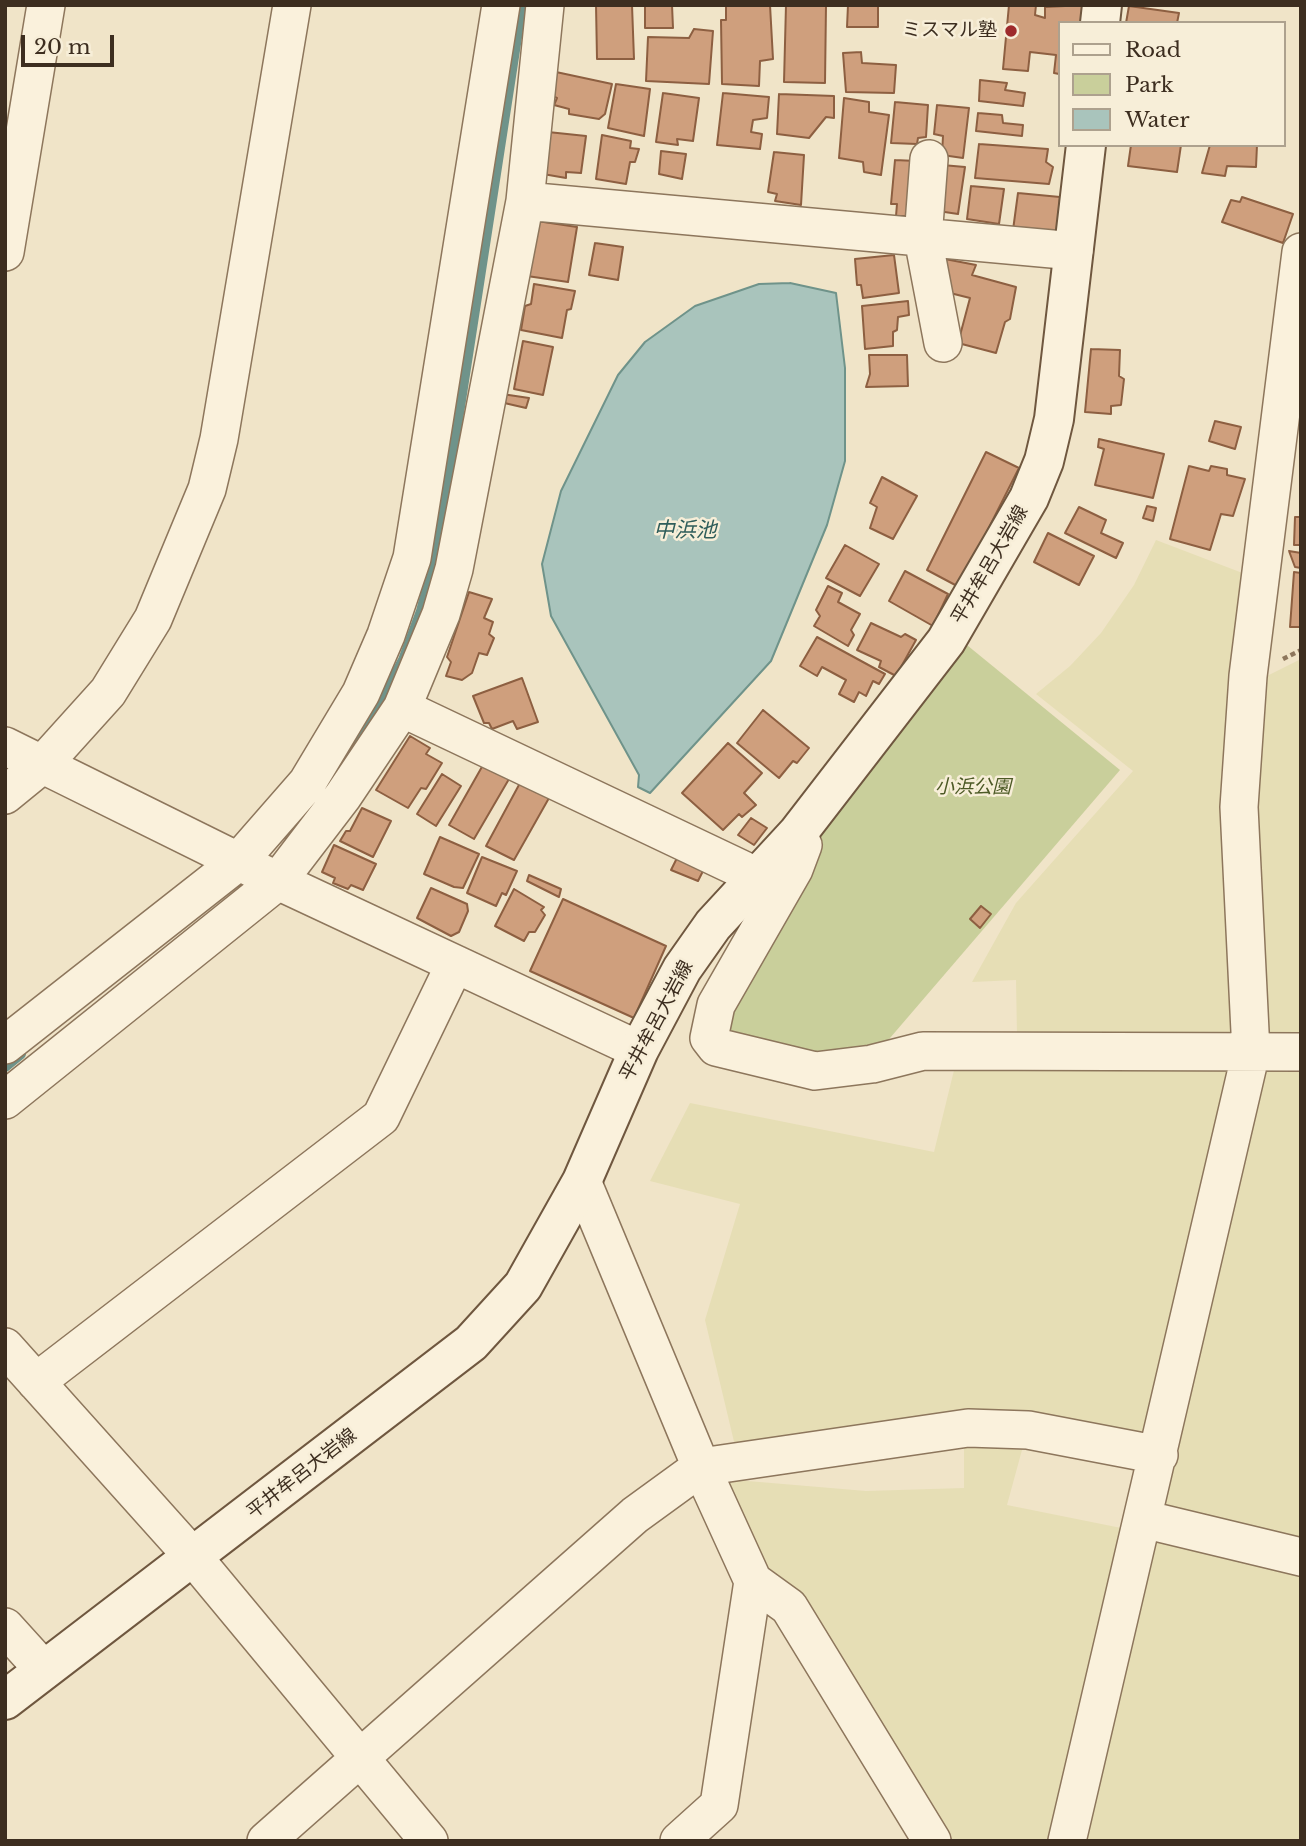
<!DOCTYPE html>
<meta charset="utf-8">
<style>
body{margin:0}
#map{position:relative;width:1306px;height:1846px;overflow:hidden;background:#f0e4c8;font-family:"Libre Baskerville",serif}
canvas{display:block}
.frame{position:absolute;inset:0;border:7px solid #3d2e20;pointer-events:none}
.legend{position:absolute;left:1058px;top:21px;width:228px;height:126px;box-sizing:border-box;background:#f7eed8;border:2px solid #ada18e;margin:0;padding:9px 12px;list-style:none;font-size:21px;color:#3d2e20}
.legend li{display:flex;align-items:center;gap:14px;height:35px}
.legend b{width:35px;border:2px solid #ada18e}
.scale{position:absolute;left:21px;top:35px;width:93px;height:32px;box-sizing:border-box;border:4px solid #3d2e20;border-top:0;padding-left:9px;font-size:21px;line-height:24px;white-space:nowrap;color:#3d2e20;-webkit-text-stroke:5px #f7eed8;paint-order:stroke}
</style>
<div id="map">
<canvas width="1306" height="1846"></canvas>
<div class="frame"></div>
<ul class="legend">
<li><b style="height:9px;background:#faf1dc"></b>Road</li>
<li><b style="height:19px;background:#c9cf9b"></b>Park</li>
<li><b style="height:19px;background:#a9c4bc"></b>Water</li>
</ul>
<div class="scale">20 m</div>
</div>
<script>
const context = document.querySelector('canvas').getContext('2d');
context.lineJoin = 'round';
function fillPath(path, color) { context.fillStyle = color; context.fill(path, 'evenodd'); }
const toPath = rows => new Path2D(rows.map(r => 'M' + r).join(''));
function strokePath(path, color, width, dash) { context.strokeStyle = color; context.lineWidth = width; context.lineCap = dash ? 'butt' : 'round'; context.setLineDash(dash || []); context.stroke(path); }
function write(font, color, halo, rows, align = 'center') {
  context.font = font + ' "Libre Baskerville","Noto Sans JP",serif'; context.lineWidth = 5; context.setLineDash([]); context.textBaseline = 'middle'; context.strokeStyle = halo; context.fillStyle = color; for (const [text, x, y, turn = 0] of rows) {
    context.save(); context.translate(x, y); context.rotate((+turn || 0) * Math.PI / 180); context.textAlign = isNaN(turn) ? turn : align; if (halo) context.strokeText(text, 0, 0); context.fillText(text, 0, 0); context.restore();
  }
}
const farmland = toPath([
 [1156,540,1253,577,1257,681,1301,659,1301,1841,942,1841,768,1578,724,1479,866,1491,964,1488,964,1440,1025,1439,1007,1505,1151,1534,1174,1449,1018,1419,736,1450,705,1320,740,1204,650,1181,690,1103,934,1152,957,1058,1017,1036,1016,980,972,982,1016,903,1133,771,1036,694,1070,666,1101,633,1134,585]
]);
const green = toPath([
 [962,641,1120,770,878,1052,814,1064,720,1041,724,1005,809,844]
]);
const water = toPath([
 [790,283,836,293,845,368,845,461,827,525,771,661,650,793,638,787,639,775,551,616,542,564,561,491,618,375,645,342,695,306,759,284,790,283]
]);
const stream = toPath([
 [357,744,403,660,421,611,439,543,522,5],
 [320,795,346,759],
 [5,1067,21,1054]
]);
const building = toPath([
 [596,5,632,5,634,59,597,59,596,5],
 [645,5,672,5,673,28,645,28,645,5],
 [726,5,770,5,773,59,760,61,759,86,722,84,721,20,726,20,726,5],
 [786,5,826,5,825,83,784,82,786,5],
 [848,5,878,5,878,27,847,27,848,5],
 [1009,5,1036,5,1035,15,1045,18,1045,7,1085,5,1084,23,1059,23,1059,74,1054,73,1056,55,1030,52,1028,71,1003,69,1009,5],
 [1129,6,1179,13,1177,23,1126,23,1129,6],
 [694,29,713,31,709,84,646,81,648,37,689,38,694,29],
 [861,52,862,63,896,65,894,93,846,92,843,53,861,52],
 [556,72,612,84,605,114,599,119,569,114,569,109,554,105,557,98,550,95,556,72],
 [980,80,1007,83,1005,90,1025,93,1023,106,979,101,980,80],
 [616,84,650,89,644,136,608,128,616,84],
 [663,93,699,98,693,141,677,139,678,145,656,142,663,93],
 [723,93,769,97,767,118,753,120,751,132,762,134,760,149,717,145,723,93],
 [779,94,834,96,834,118,826,117,809,138,777,134,779,94],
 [844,98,869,102,869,112,889,115,881,175,864,172,863,162,839,158,844,98],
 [895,102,928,105,926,137,918,138,917,144,891,143,895,102],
 [937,105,969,108,963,158,942,155,943,136,934,134,937,105],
 [978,113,1002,115,1003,123,1023,125,1022,136,976,131,978,113],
 [548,132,586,136,581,173,566,172,566,178,543,174,548,132],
 [602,135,631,141,630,148,639,149,635,162,630,162,626,184,596,179,602,135],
 [979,144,1048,149,1046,162,1053,167,1049,184,975,178,979,144],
 [1131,145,1181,145,1177,172,1128,166,1131,145],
 [1210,145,1257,145,1256,167,1227,166,1225,176,1202,173,1210,145],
 [661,151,686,154,682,179,659,174,661,151],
 [774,152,804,155,801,205,775,201,777,194,768,192,774,152],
 [895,160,916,161,913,216,896,216,897,204,891,204,895,160],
 [942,165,965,167,958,214,938,211,942,165],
 [971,186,1004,189,999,224,967,219,971,186],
 [1018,193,1060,197,1057,234,1013,230,1018,193],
 [1242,197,1293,214,1283,243,1222,222,1231,200,1240,202,1242,197],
 [537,221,577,227,568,282,527,276,537,221],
 [595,243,623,247,618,280,589,275,595,243],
 [894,255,899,293,863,298,861,285,857,285,855,259,894,255],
 [945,259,976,265,972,275,1016,287,1010,319,1005,322,996,353,958,343,970,298,946,292,945,259],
 [534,284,575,291,571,309,567,310,562,338,521,330,525,306,531,304,534,284],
 [908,301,909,315,898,317,897,330,893,332,893,346,865,349,862,306,908,301],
 [523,341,553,347,543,395,514,389,523,341],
 [1091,349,1120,350,1119,376,1124,379,1121,405,1111,406,1111,414,1085,412,1091,349],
 [869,355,907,355,908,386,866,387,870,374,869,355],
 [502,394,529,398,526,408,500,402,502,394],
 [1215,421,1241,427,1235,449,1209,441,1215,421],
 [1099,439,1164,454,1153,498,1095,485,1104,449,1098,447,1099,439],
 [986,452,1019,468,959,587,927,570,986,452],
 [1189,466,1209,471,1211,466,1227,469,1227,475,1245,479,1233,516,1221,514,1210,550,1170,539,1189,466],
 [882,477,917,496,893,539,870,528,877,507,870,503,882,477],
 [1147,506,1156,508,1153,521,1143,518,1147,506],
 [1079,507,1106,520,1101,533,1123,543,1116,558,1065,533,1079,507],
 [1295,517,1301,517,1301,545,1294,545,1295,517],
 [1048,533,1094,556,1079,585,1034,562,1048,533],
 [845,545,879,564,860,596,826,578,845,545],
 [1289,551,1301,553,1301,568,1295,567,1289,551],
 [905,571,948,594,933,626,889,601,905,571],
 [1294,572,1301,573,1301,627,1290,627,1294,572],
 [828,586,842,593,838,602,860,614,851,630,854,635,848,646,814,626,820,616,816,610,828,586],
 [469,592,492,599,484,618,493,622,489,634,494,638,487,655,479,653,472,673,462,680,446,676,451,662,447,657,469,592],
 [871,623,901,637,905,634,916,640,896,676,879,667,881,661,857,650,871,623],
 [817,637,885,674,879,684,873,681,866,696,859,692,854,702,839,694,846,680,822,667,817,676,800,666,817,637],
 [522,678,538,722,517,729,513,721,492,729,489,723,484,723,473,696,522,678],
 [763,710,809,748,797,763,793,761,779,778,737,743,763,710],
 [410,736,430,748,426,754,442,763,426,789,421,788,408,808,376,790,410,736],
 [728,743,762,773,744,793,756,805,742,817,739,814,723,830,682,793,728,743],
 [483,765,509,779,474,839,449,825,483,765],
 [442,774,461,786,436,826,417,814,442,774],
 [520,783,549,798,514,860,486,846,520,783],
 [362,808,391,821,373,857,340,841,346,831,350,831,362,808],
 [751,818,767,828,754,845,738,835,751,818],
 [440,837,479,854,463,888,454,887,424,874,440,837],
 [334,845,376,864,363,890,351,885,348,889,333,883,335,878,322,872,334,845],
 [482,857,517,871,506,895,502,893,496,906,467,893,482,857],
 [677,858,706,865,698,881,671,870,677,858],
 [529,875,561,889,559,897,527,881,529,875],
 [431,888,467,904,468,911,459,932,451,936,417,918,431,888],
 [514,889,544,907,541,910,545,915,535,932,529,932,524,941,495,926,514,889],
 [563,899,666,946,634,1018,530,971,563,899],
 [981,906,991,914,980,928,970,919,981,906]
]);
const path = toPath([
 [1283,659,1301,650]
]);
const street = toPath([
 [929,159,923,238,943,343],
 [525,201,1074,251],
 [5,252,46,5],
 [402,708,758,877],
 [5,746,278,881,639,1050],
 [5,795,43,764,108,692,153,619,207,489,219,439,292,5],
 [797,834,803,845,794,869,716,1005,709,1038,716,1047,815,1071,872,1064,923,1051,1301,1052],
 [5,1045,238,862,307,783,361,693,386,635,412,558,501,5],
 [5,1100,278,881,343,796,402,708,441,614,454,569,525,201,545,5],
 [582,1181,701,1467,753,1581,789,1607,932,1841],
 [5,1347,194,1558,429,1841],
 [36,1382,381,1117,454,966],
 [1143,1519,1301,1557],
 [5,1627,44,1670],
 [266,1841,635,1515,701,1467,968,1428,1028,1430,1159,1455],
 [679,1841,719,1805,753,1581],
 [1067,1841,1251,1052,1239,807,1248,676,1301,252]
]);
const secondary = toPath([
 [1100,23,1102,5],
 [5,1700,471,1343,523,1286,582,1181,639,1050,682,969,713,925,797,834,946,641,1029,498,1044,461,1054,419,1086,145]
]);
const markers = [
 [1011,31,7,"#9e2a2b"]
];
const poiNames = [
 ["ミスマル塾",997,31]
];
const streetNames = [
 ["平井牟呂大岩線",990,565,-60],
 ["平井牟呂大岩線",657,1021,-62],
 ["平井牟呂大岩線",302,1474,-38]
];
const parkNames = [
 ["小浜公園",973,788]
];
const waterNames = [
 ["中浜池",685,531]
];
fillPath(farmland, '#e6deb5');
fillPath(green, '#c9cf9b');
fillPath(water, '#a9c4bc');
strokePath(water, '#6f938a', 2);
strokePath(stream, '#6f938a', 10);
fillPath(building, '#cf9f7d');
strokePath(building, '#8d5f41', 2);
strokePath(street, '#8d765c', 40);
strokePath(secondary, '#6f573f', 42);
strokePath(path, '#8d765c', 4.5, [5, 3.5]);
strokePath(street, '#faf1dc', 37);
strokePath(secondary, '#faf1dc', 38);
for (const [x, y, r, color] of markers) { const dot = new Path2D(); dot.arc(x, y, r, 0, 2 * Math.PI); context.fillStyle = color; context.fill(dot); strokePath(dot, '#f7eed8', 2.5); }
write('19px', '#3d2e20', '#f7eed8', poiNames, 'right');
write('19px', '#3d2e20', '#f7eed8', streetNames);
write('italic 19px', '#4d5a26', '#f7eed8', parkNames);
write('italic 21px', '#2f5d5a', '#f7eed8', waterNames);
</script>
